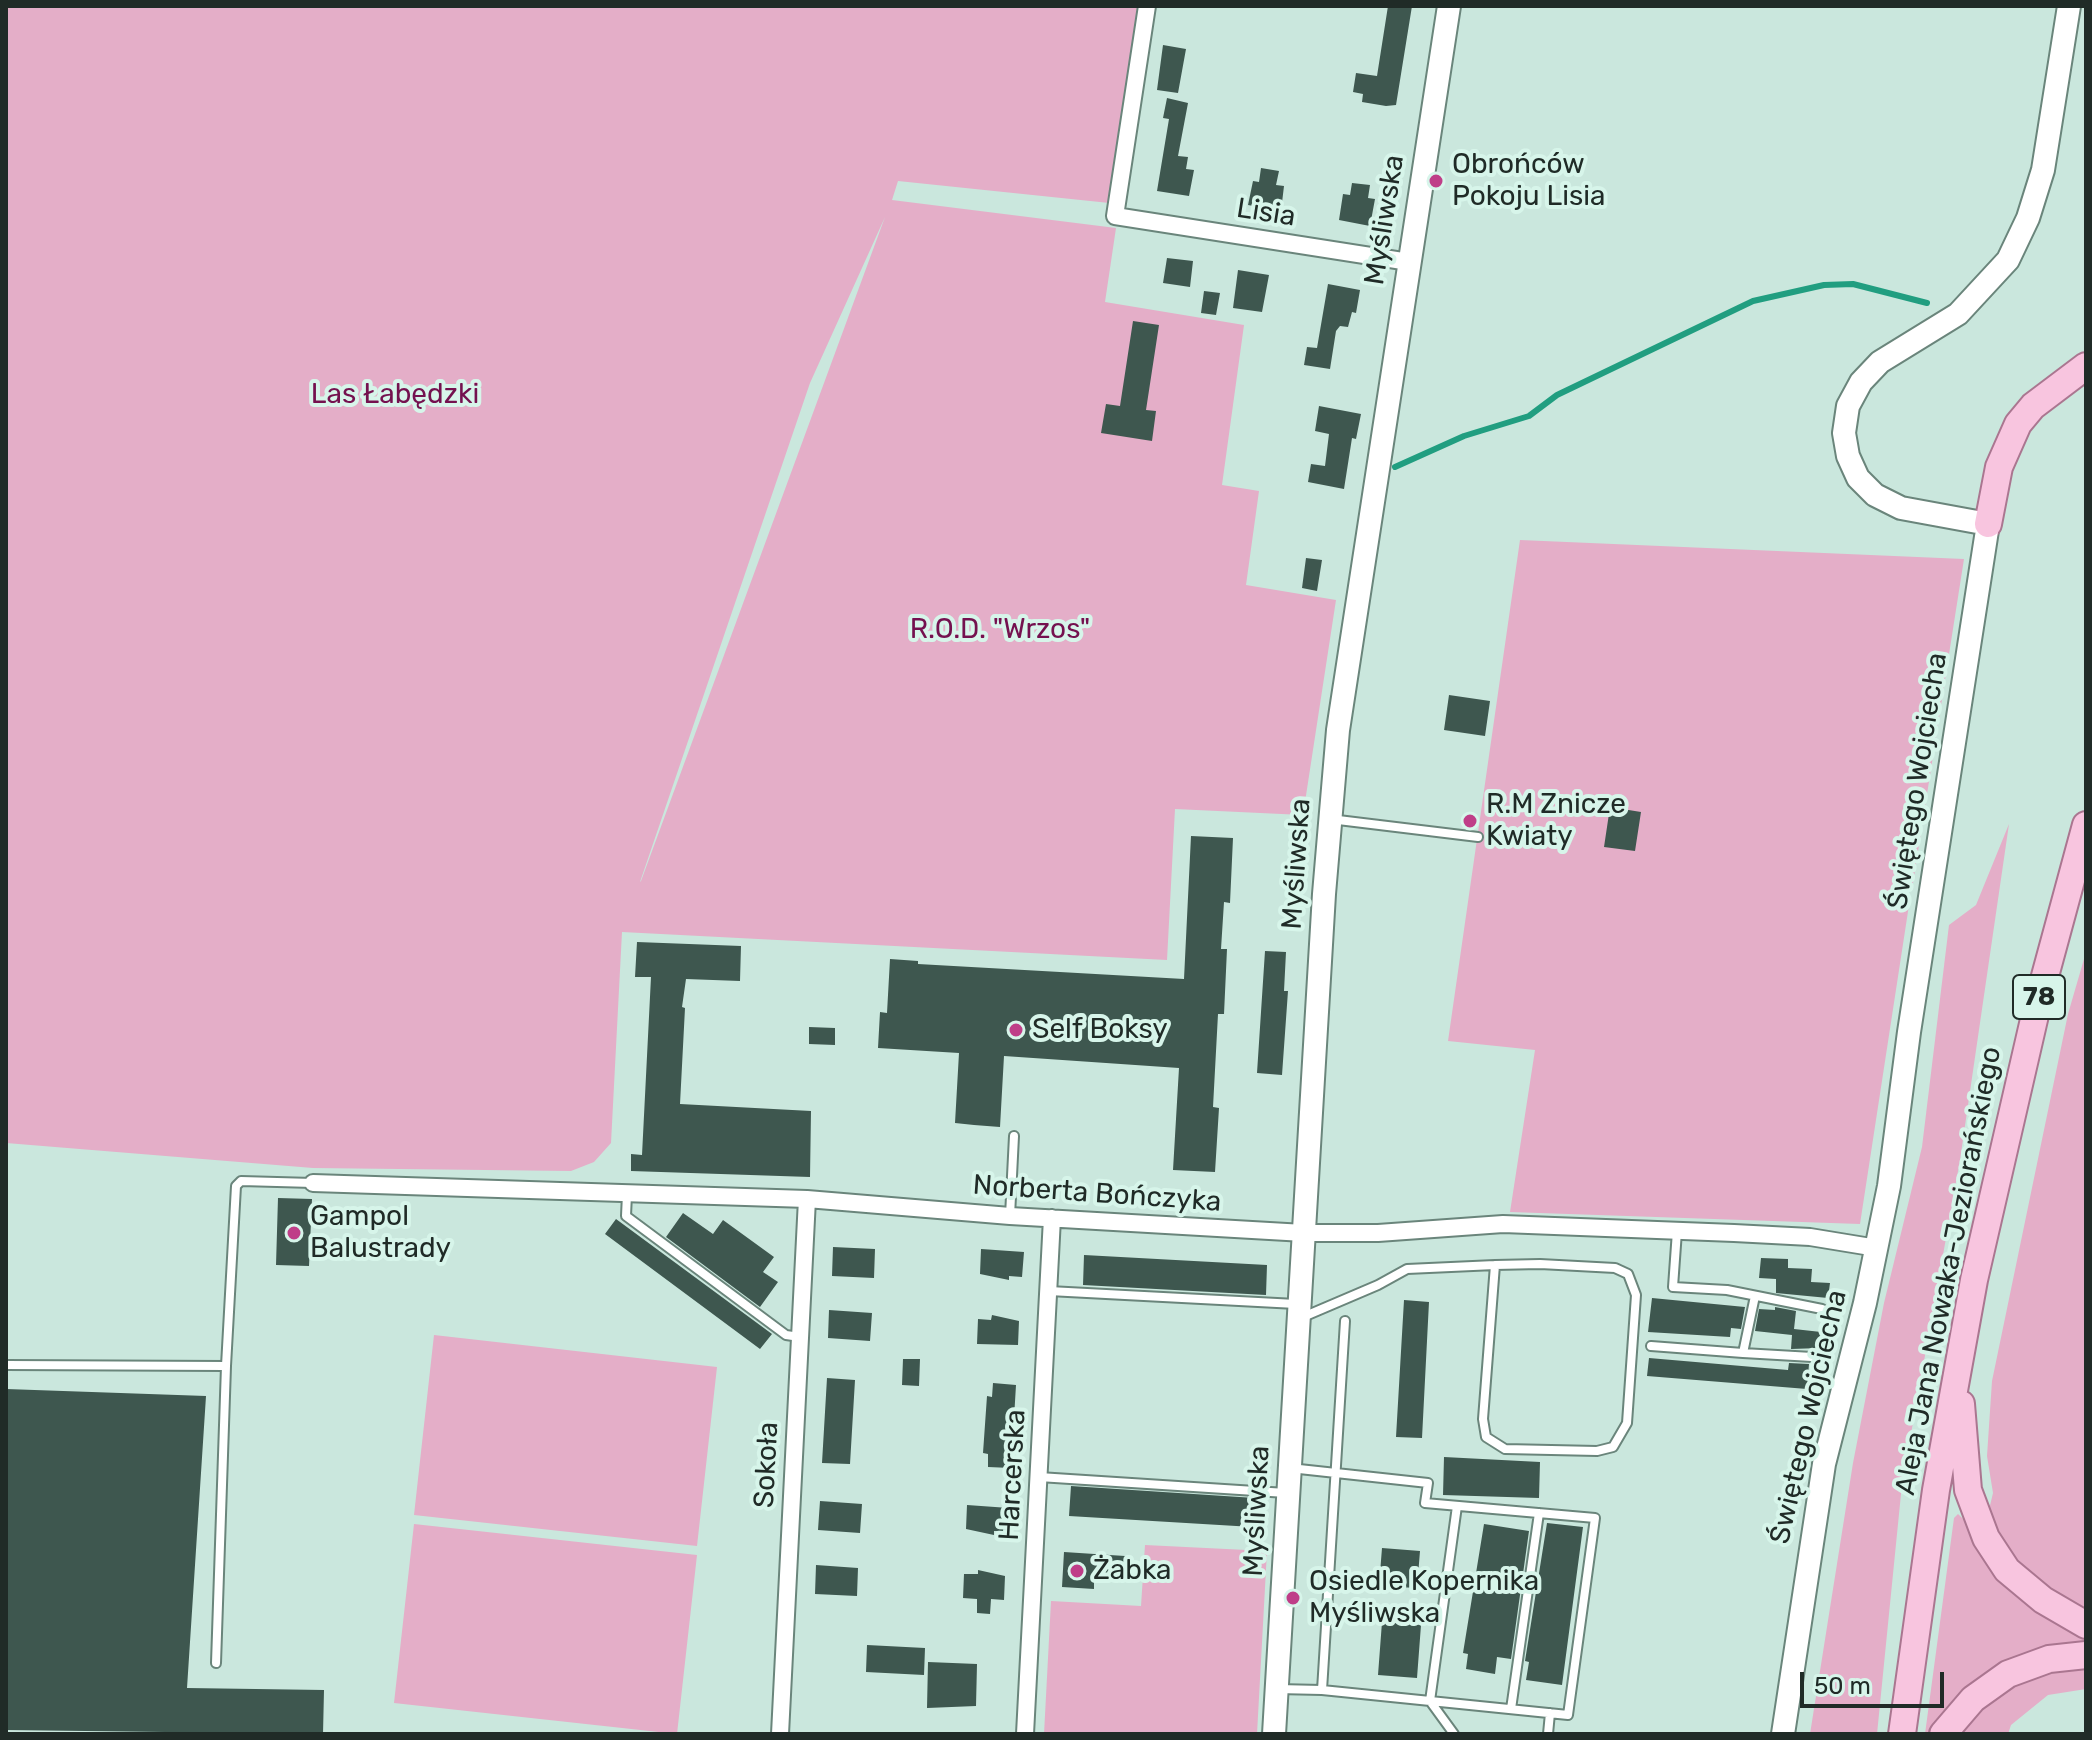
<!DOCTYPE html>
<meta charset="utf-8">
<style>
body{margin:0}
#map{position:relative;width:2092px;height:1740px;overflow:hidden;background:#cae7dd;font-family:Rubik,sans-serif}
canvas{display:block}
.frame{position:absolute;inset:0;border:8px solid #202b27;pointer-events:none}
.scale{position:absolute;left:1800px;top:1672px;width:144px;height:36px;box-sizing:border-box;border:4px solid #202b27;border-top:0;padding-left:10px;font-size:24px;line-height:28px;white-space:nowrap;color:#202b27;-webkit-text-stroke:6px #d7f5ea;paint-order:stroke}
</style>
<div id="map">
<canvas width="2092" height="1740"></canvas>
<div class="frame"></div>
<div class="scale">50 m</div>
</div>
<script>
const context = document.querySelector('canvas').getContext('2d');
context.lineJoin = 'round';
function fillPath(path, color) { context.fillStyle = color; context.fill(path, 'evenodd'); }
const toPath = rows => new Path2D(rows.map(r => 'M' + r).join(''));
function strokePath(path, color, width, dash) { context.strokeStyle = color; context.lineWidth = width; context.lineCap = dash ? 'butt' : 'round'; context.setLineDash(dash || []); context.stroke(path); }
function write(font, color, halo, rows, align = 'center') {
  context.font = font + ' Rubik,sans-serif'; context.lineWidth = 8; context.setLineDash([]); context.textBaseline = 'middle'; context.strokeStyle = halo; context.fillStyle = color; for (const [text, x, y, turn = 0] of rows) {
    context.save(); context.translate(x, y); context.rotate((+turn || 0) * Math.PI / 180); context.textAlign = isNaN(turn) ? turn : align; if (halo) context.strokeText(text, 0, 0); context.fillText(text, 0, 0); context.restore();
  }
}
const green = toPath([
 [6,6,1152,6,1119,204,898,181,892,200,1116,228,1105,302,1244,325,1222,485,1259,491,1246,585,1336,600,1303,815,1175,809,1167,960,622,932,611,1143,594,1162,571,1171,313,1168,6,1143],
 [885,217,641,881,640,882,810,383],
 [1520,540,1964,559,1913,883,1904,889,1901,903,1909,905,1860,1224,1510,1212,1535,1050,1448,1041],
 [2009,824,1960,1160,1902,1484,1877,1734,1810,1734,1853,1463,1884,1303,1922,1147,1949,925,1976,905],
 [2086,952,2086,1625,2043,1600,1987,1518,1993,1493,1987,1456,1992,1381,2068,1014],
 [434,1335,717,1367,697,1546,414,1515],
 [1958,1514,2085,1634,2086,1641,1931,1734,1925,1734,1954,1518],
 [414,1524,697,1555,677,1734,394,1703],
 [1145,1545,1267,1551,1257,1734,1044,1734,1051,1601,1141,1606],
 [2086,1664,2086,1689,2048,1695,2011,1725,2008,1734,1951,1734,2019,1677]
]);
const stream = toPath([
 [1395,467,1464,436,1529,416,1557,395,1753,301,1824,285,1853,284,1927,303]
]);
const building = toPath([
 [1388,6,1412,6,1396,105,1386,106,1362,102,1363,94,1353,92,1356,73,1377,76],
 [1163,45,1186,49,1178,93,1157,90],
 [1167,98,1188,103,1178,156,1188,157,1186,169,1194,170,1189,196,1157,191,1169,119,1163,118],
 [1261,168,1279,171,1276,185,1284,186,1281,211,1248,205,1253,181,1259,182],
 [1352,183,1370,185,1368,198,1375,199,1370,226,1339,220,1343,194,1350,195],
 [1167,258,1193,261,1190,287,1163,283],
 [1238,270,1269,275,1262,312,1233,308],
 [1328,284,1360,290,1356,313,1352,312,1348,327,1340,326,1336,331,1330,369,1304,365,1307,347,1317,348],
 [1204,291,1220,293,1216,315,1201,313],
 [1133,321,1159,325,1146,410,1156,411,1152,441,1101,433,1106,404,1120,406],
 [1319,406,1361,414,1356,439,1352,438,1344,489,1308,482,1311,464,1325,466,1329,434,1315,431],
 [1306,558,1322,560,1317,591,1302,588],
 [1449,695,1490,701,1485,736,1444,730],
 [1610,807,1641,812,1635,851,1604,847],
 [1191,836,1233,838,1230,903,1224,902,1221,949,1227,949,1224,1014,1218,1014,1213,1107,1219,1108,1215,1172,1173,1170,1179,1068,1004,1056,1000,1127,974,1125,955,1123,959,1053,878,1048,880,1012,887,1013,890,959,918,961,918,964,1184,979],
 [637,942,741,946,740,981,686,979,682,1007,685,1008,680,1104,811,1111,810,1177,631,1171,631,1154,642,1155,651,977,635,977],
 [1265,951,1286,952,1284,991,1288,991,1282,1075,1257,1073],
 [809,1027,835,1028,835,1045,809,1044],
 [278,1198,312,1199,309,1266,276,1265],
 [683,1213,713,1234,723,1220,774,1257,763,1272,778,1282,760,1307,666,1237],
 [616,1219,772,1334,760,1349,605,1234],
 [833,1247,875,1249,874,1278,832,1276],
 [981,1249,1024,1252,1022,1277,1009,1276,1009,1280,980,1274],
 [1084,1255,1267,1265,1266,1295,1083,1285],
 [1761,1258,1788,1259,1788,1268,1812,1269,1811,1282,1830,1283,1828,1298,1776,1293,1776,1279,1759,1278],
 [1652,1298,1745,1307,1741,1329,1731,1328,1730,1337,1648,1332],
 [1404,1300,1429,1302,1422,1438,1396,1437],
 [1775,1307,1796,1311,1794,1329,1821,1332,1820,1348,1791,1349,1792,1335,1755,1331,1759,1309,1775,1310],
 [829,1310,872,1313,870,1341,828,1338],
 [992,1315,1019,1321,1018,1345,977,1344,978,1319,991,1320],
 [1649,1358,1788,1370,1789,1363,1809,1364,1807,1389,1647,1376],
 [903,1359,920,1359,919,1386,902,1385],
 [827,1378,855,1380,850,1464,822,1463],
 [993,1383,1016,1385,1011,1468,988,1467,988,1454,983,1453,987,1396,992,1397],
 [6,1389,206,1396,187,1688,324,1690,323,1734,6,1730],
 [1444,1457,1540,1462,1539,1498,1443,1495],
 [1071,1486,1255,1498,1253,1527,1069,1516],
 [820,1501,862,1504,860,1533,818,1530],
 [967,1505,1009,1508,1008,1531,994,1531,994,1535,966,1529],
 [1547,1523,1583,1527,1562,1685,1526,1680,1529,1662,1525,1661],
 [1484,1524,1529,1531,1511,1659,1497,1657,1495,1674,1466,1669,1468,1654,1463,1653],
 [1382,1548,1420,1551,1417,1588,1379,1586],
 [1064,1552,1125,1556,1124,1578,1094,1576,1094,1589,1062,1587],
 [816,1565,858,1568,857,1596,815,1594],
 [978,1570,1005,1576,1004,1600,991,1599,990,1614,977,1613,977,1599,963,1598,964,1574,978,1574],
 [1382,1622,1421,1625,1417,1678,1378,1675],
 [867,1645,925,1648,924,1675,866,1672],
 [928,1662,977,1664,976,1706,927,1708]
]);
const lane = toPath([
 [1330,819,1478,837],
 [627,1194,626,1216,786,1335,800,1337],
 [1010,1216,1014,1136],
 [1677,1231,1673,1287,1727,1290,1822,1309],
 [1049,1291,1296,1304],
 [1303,1317,1378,1285,1407,1269,1495,1265,1540,1264,1615,1268,1628,1274,1636,1295,1627,1423,1613,1447,1597,1451,1505,1449,1486,1437,1483,1419,1495,1265],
 [1651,1346,1743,1353,1755,1296],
 [1743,1353,1812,1357],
 [6,1365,226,1366],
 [1290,1468,1428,1483,1425,1503,1595,1518,1568,1715,1322,1690],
 [1039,1477,1286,1493],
 [216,1663,226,1366,236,1186,241,1181,313,1183],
 [1277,1689,1322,1690,1345,1321],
 [1511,1709,1539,1513],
 [1454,1734,1430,1701,1457,1506],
 [1548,1734,1550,1713]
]);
const street = toPath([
 [1147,6,1115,216,1409,262],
 [313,1183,807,1199,1010,1216,1304,1233,1378,1233,1503,1224,1734,1233,1810,1237,1877,1248],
 [780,1734,807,1199],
 [1025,1734,1052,1218]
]);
const secondary = toPath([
 [1274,1734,1324,894,1338,730,1449,6],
 [1783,1734,1824,1464,1865,1303,1889,1186,1909,1032,1988,524,1901,508,1875,495,1858,478,1848,456,1844,433,1848,406,1861,382,1880,362,1958,314,2008,260,2028,218,2043,170,2069,6]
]);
const primary = toPath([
 [1988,524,1999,467,2018,424,2033,406,2086,366],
 [1961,1404,1968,1490,1986,1538,2007,1570,2043,1600,2086,1625],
 [1902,1734,1936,1490,1974,1280,2038,1002,2086,825],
 [1943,1734,1973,1699,2008,1674,2049,1659,2086,1655]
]);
const markers = [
 [1436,181,8,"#bf3e88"],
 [1470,821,8,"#bf3e88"],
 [1016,1030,8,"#bf3e88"],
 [294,1233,8,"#bf3e88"],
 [1077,1571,8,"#bf3e88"],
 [1293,1598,8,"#bf3e88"]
];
const shields = [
 [2039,997,52]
];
const shieldNames = [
 ["78",2039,997]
];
const poiNames = [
 ["Obrońców",1452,165],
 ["Pokoju Lisia",1452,197],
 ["R.M Znicze",1486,805],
 ["Kwiaty",1486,837],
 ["Self Boksy",1032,1030],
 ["Gampol",310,1217],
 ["Balustrady",310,1249],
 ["Żabka",1093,1571],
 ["Osiedle Kopernika",1309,1582],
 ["Myśliwska",1309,1614]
];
const streetNames = [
 ["Lisia",1266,213,9],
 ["Myśliwska",1385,220,-81],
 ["Świętego Wojciecha",1918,781,-81],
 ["Myśliwska",1297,864,-86],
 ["Norberta Bończyka",1097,1194,4],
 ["Aleja Jana Nowaka-Jeziorańskiego",1949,1271,-79],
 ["Świętego Wojciecha",1809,1417,-77],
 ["Sokoła",767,1465,-87],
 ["Harcerska",1013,1475,-87],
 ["Myśliwska",1257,1511,-87]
];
const parkNames = [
 ["Las Łabędzki",395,395],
 ["R.O.D. \"Wrzos\"",1000,630]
];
fillPath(green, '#e4aec8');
strokePath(stream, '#219e80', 6);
fillPath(building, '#3e574f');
strokePath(lane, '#6a857b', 12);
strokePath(street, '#6a857b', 20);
strokePath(secondary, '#6a857b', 26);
strokePath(primary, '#aa7690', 30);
strokePath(lane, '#fff', 8);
strokePath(street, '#fff', 16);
strokePath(secondary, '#fff', 22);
strokePath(primary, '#f8c5df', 26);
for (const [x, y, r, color] of markers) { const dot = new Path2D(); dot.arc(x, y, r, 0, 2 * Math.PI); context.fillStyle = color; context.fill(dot); strokePath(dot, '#d7f5ea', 3); }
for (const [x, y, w] of shields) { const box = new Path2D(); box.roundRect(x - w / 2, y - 22, w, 44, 6); context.fillStyle = '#d7f5ea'; context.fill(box); strokePath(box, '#202b27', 2); }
write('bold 26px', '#202b27', null, shieldNames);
write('28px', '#202b27', '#d7f5ea', poiNames, 'left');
write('28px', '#202b27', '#d7f5ea', streetNames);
write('28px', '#74114f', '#d7f5ea', parkNames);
</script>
